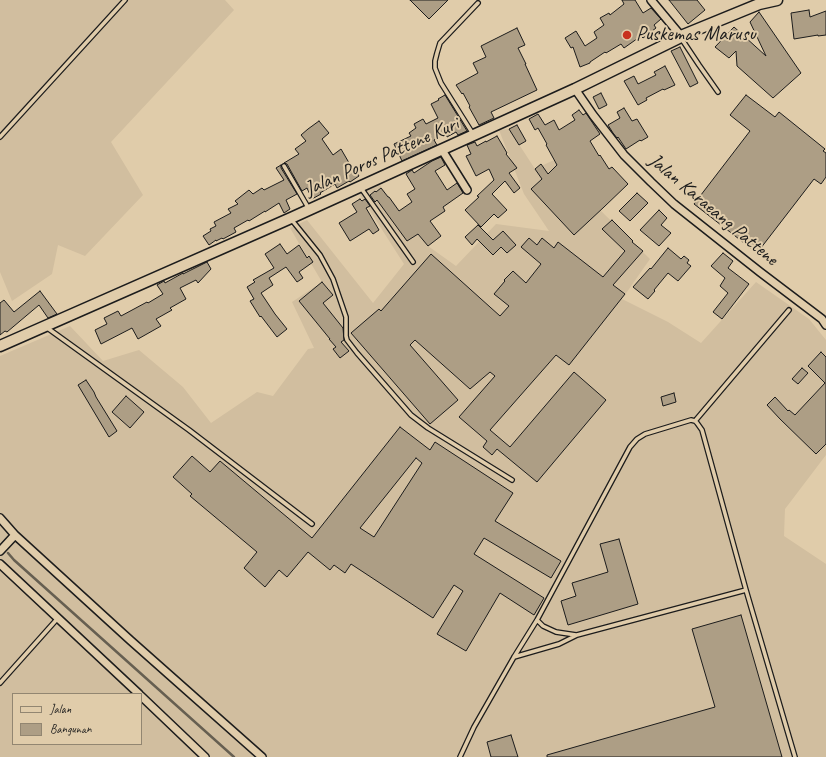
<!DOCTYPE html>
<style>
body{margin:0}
#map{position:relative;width:826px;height:757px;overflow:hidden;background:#e0ccaa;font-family:Caveat,sans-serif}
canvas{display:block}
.legend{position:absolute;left:12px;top:693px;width:130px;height:52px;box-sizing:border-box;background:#e0ccaa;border:1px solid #928671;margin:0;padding:5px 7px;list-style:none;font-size:12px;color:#1c1c1c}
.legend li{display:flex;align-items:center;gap:8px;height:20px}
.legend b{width:20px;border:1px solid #928671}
</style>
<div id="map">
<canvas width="826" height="757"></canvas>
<ul class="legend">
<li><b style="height:5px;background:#e0ccaa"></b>Jalan</li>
<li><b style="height:11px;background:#ad9e85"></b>Bangunan</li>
</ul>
</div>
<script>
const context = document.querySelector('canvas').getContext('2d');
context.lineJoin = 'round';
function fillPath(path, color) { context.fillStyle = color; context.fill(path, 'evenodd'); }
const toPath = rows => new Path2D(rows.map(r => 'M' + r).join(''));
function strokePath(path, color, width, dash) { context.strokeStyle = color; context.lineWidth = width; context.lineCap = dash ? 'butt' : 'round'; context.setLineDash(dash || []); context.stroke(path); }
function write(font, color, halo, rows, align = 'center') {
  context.font = font + ' Caveat,sans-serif'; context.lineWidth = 4; context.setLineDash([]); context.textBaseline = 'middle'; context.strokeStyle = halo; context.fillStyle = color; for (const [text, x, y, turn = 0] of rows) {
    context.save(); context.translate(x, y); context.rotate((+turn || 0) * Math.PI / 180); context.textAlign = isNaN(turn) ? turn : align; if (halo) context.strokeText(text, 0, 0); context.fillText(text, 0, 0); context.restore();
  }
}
const built = toPath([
 [0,0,225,0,234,10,111,142,143,195,85,256,58,245,52,274,12,301,0,272],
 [509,129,535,169,554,160,600,210,650,259,622,299,668,322,701,343,756,282,809,319,826,340,826,455,785,509,784,536,826,564,826,757,0,757,0,356,70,326,103,361,139,350,183,387,211,423,257,392,273,396,308,349,314,348,292,302,322,282,290,228,307,220,373,303,404,264,356,189,376,180,428,246,456,266,496,224,549,231,524,194,499,130],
 [13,694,141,694,141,744,13,744]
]);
const stream = toPath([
 [8,553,14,560,234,757]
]);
const building = toPath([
 [410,0,448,0,429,19,410,0],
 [622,0,635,0,643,13,651,8,661,19,654,25,656,28,643,38,641,36,624,48,621,44,606,53,605,52,590,62,590,63,580,67,573,47,571,48,565,38,576,31,585,46,597,38,594,32,604,25,600,18,609,13,610,15,624,4,622,0],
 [669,0,697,0,705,10,688,24,669,0],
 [809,10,810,17,826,11,826,35,818,36,818,35,794,39,791,13,809,10],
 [759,12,801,73,773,98,737,66,736,51,729,58,715,47,734,27,766,56,750,22,759,12],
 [517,28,525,45,518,48,526,64,525,64,537,90,491,112,494,118,479,125,469,107,470,106,463,93,462,94,456,85,478,73,473,63,486,57,481,46,517,28],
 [680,47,698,83,690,87,671,51,680,47],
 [665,66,675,85,664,90,663,89,646,98,647,100,638,105,624,81,634,76,638,84,656,75,654,72,665,66],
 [601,93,607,105,599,109,593,97,601,93],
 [445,95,467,131,458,135,456,132,447,137,445,134,434,140,437,145,402,161,394,144,411,136,409,133,416,128,414,124,423,119,426,124,438,118,431,104,439,100,438,99,445,95],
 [746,95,775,117,779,112,825,149,823,151,826,153,826,177,821,184,814,179,757,253,694,204,750,131,730,115,746,95],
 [624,108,632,121,637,119,648,137,641,141,640,140,626,149,618,137,617,138,613,133,608,125,620,118,617,112,624,108],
 [579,110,583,115,586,113,600,134,590,141,599,156,600,155,609,169,612,167,628,184,604,207,574,235,531,189,542,179,535,169,541,164,548,174,557,165,546,145,547,144,538,128,535,130,529,119,538,114,545,125,554,120,559,130,575,120,572,115,579,110],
 [319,121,329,133,322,139,333,155,341,149,352,168,353,167,359,176,350,182,349,181,337,188,335,184,320,193,321,194,312,199,307,188,302,191,287,164,284,163,299,154,295,149,306,141,301,135,308,129,319,121],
 [517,125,526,141,519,145,509,129,517,125],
 [497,136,507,153,506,154,517,168,509,173,520,188,514,193,505,181,492,194,507,210,498,218,494,214,481,227,465,210,479,197,477,196,494,180,489,169,476,176,466,156,471,154,467,145,475,142,477,146,486,141,486,142,497,136],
 [441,157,445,165,435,171,447,190,457,183,463,193,443,207,445,211,430,221,441,236,428,246,418,234,407,241,377,200,375,202,370,195,375,191,376,192,381,188,388,197,389,197,399,211,412,202,407,194,415,189,406,174,412,170,414,173,432,161,441,157],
 [281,165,281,168,297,194,286,200,290,209,284,213,279,203,265,212,265,211,249,221,248,220,234,228,236,232,223,239,222,238,216,241,216,240,209,245,203,236,211,231,210,229,216,226,214,222,231,213,228,209,238,204,235,201,249,190,253,194,262,188,264,190,284,180,276,168,281,165],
 [637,193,648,203,630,221,619,211,637,193],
 [360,199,362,201,365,199,370,206,366,208,379,230,373,234,369,229,350,241,339,223,357,212,352,204,360,199],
 [659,210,667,218,661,225,671,233,659,246,640,230,659,210],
 [612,220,633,241,632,242,643,251,613,285,625,294,569,365,556,355,490,430,510,447,574,372,606,400,537,482,497,449,492,455,483,447,487,441,459,417,495,376,490,372,470,389,415,340,410,345,458,400,430,424,351,333,379,309,381,311,431,254,500,316,509,306,494,294,505,281,504,280,513,271,526,283,541,264,521,247,529,238,537,245,542,238,554,248,558,242,603,277,625,251,602,229,612,220],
 [478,225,493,240,503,231,516,245,507,253,501,247,493,255,477,239,472,245,465,237,478,225],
 [280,244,287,254,299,245,307,258,309,256,313,262,299,272,303,278,297,282,286,267,269,278,273,285,261,293,275,314,287,329,277,337,261,316,260,317,250,301,254,299,247,287,255,282,253,280,274,268,265,254,280,244],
 [668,248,681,259,684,256,689,260,687,263,691,266,678,281,668,273,654,290,655,291,648,299,633,287,650,268,651,269,668,248],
 [723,253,733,261,728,268,749,284,722,319,713,312,728,293,720,286,725,278,711,266,723,253],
 [207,262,211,269,198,283,196,280,180,288,186,299,170,308,172,310,156,319,161,326,138,339,132,328,101,344,95,330,107,324,104,318,118,311,121,316,147,302,148,303,163,294,157,285,164,281,165,283,183,273,183,274,207,262],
 [322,282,333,295,323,303,343,328,344,340,341,342,349,351,340,358,333,349,336,347,329,339,330,339,299,301,322,282],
 [40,291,57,314,48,318,39,305,7,332,5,331,0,335,0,303,4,300,14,312,40,291],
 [821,352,826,357,826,444,816,454,780,419,767,405,775,397,788,411,789,410,795,415,825,383,808,366,821,352],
 [802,368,808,373,798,384,792,379,802,368],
 [86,380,94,392,96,397,117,431,109,437,78,385,86,380],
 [674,393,676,402,663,406,661,397,674,393],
 [126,396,144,412,130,428,112,412,126,396],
 [400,427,430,450,435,442,513,493,495,521,561,561,551,578,484,538,474,554,544,598,534,615,500,593,466,651,437,634,463,591,454,585,433,618,351,564,345,573,334,565,330,570,308,552,287,577,279,570,265,587,244,568,257,552,190,496,192,494,173,477,192,456,210,472,220,461,312,538,400,427],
 [416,458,422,463,374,537,360,528,416,458],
 [619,539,638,604,568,625,561,601,576,596,572,583,608,572,600,544,619,539],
 [741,615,782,757,547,757,547,755,715,707,692,629,741,615],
 [511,735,518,757,491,757,487,742,511,735]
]);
const lane = toPath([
 [681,38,699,65,718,92],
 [473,134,441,83,435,68,435,61,437,53,440,43,478,3],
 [0,137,125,0],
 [284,166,309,209],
 [361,188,413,262],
 [291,219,320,255,333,279,346,317,346,336,347,340,357,353,411,415,428,428,512,480],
 [46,327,189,430,312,524],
 [695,421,789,310],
 [537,620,543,626,556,632,576,635],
 [514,657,559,644,577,635,746,590],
 [0,683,58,618],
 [460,757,474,727,514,657,537,620,630,447,637,439,645,434,691,420,695,421,697,423,702,430,746,590,795,757]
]);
const street = toPath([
 [651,0,681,36],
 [575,89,593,115,624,155,651,182,674,204,760,272,822,319,826,325],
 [442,150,467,190],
 [0,518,15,535,130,640,262,757],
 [0,551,15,535],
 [0,564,139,694],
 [141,696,205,757]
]);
const secondary = toPath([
 [0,346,291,218,575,89,681,37,681,36,759,4,777,0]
]);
const markers = [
 [627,35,5,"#c8321e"]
];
const poiNames = [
 ["Puskemas Marusu",636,35]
];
const streetNames = [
 ["Jalan Poros Pattene Kuri",382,157,-24],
 ["Jalan Karaeang Pattene",713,210,40]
];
fillPath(built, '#d1be9f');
strokePath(stream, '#665f51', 2.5);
fillPath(building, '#ad9e85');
strokePath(building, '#1c1c1c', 1);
strokePath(lane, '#1c1c1c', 6);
strokePath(street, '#1c1c1c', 10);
strokePath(secondary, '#1c1c1c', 13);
strokePath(lane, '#e0ccaa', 3.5);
strokePath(street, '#e0ccaa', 7);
strokePath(secondary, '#e0ccaa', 10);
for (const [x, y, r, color] of markers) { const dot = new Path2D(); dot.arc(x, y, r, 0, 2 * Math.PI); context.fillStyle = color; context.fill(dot); strokePath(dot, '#e0ccaa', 1.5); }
write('20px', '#1c1c1c', '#e0ccaa', poiNames, 'left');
write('20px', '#1c1c1c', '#e0ccaa', streetNames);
</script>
